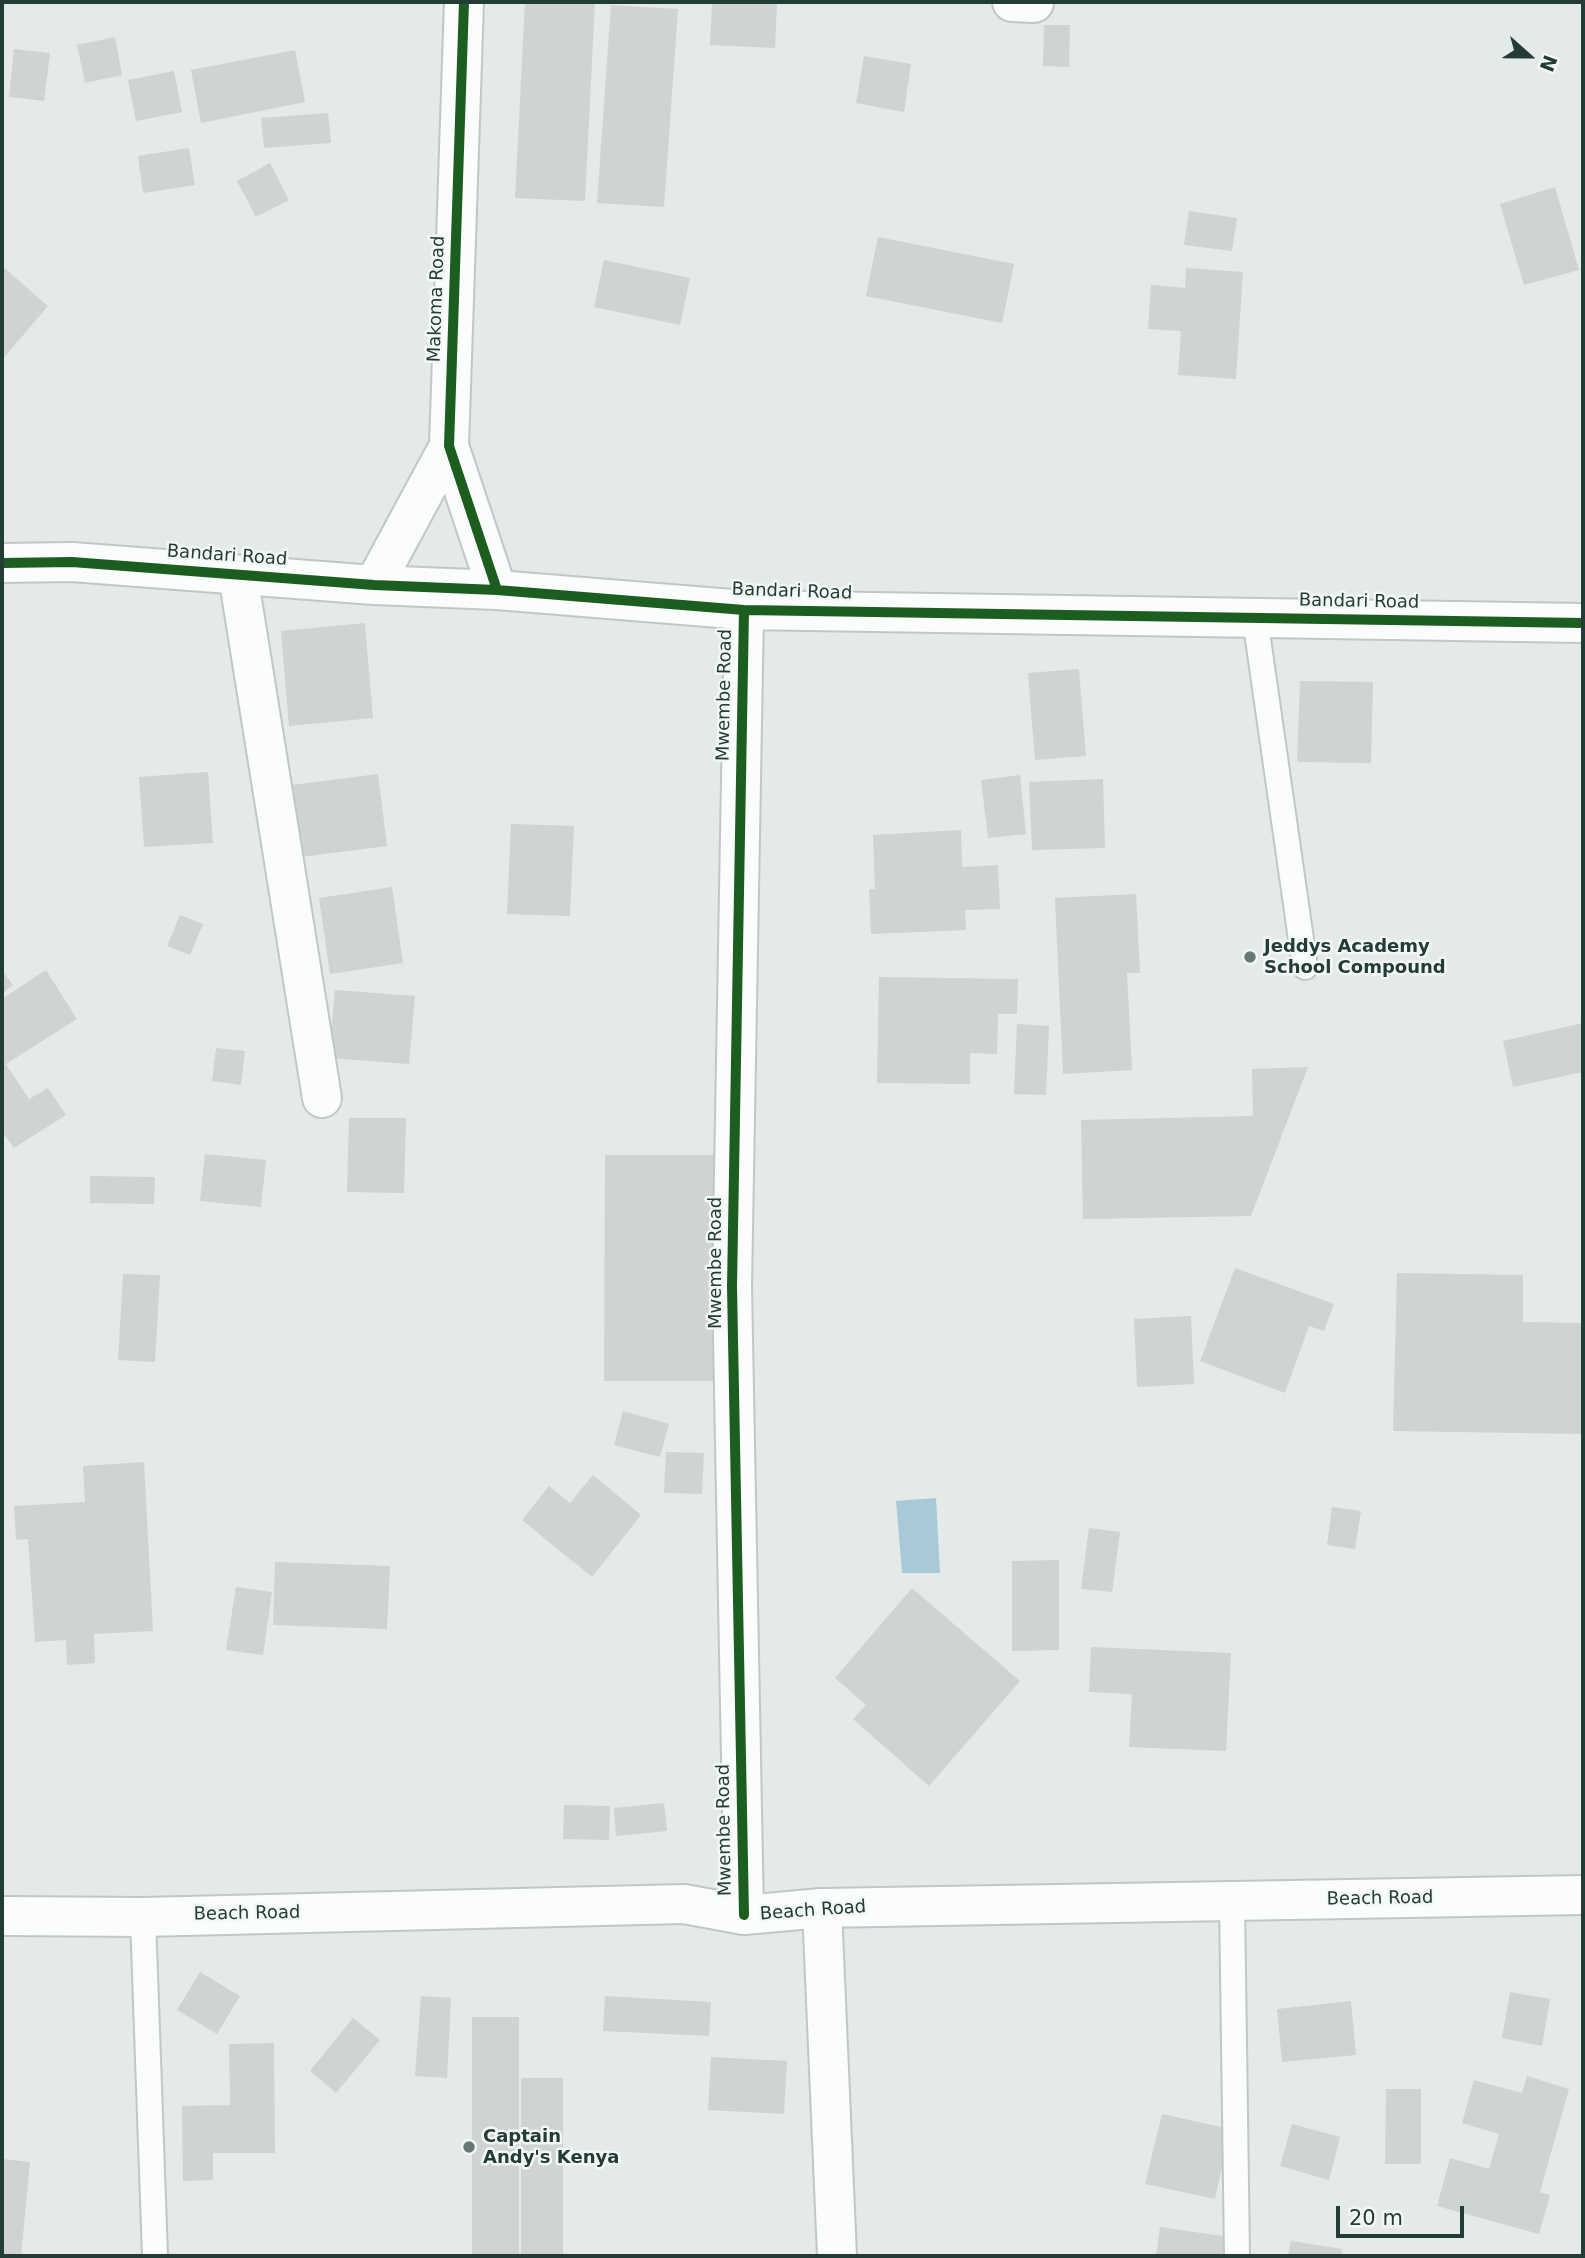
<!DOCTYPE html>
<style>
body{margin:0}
#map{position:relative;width:1585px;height:2258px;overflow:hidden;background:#e4eae8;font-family:"DejaVu Sans",sans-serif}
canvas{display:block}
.frame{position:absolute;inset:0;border:4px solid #233c38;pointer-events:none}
.north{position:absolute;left:1494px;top:21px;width:70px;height:70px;-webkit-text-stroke:5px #f3f8f6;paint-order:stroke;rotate:111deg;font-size:19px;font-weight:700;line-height:28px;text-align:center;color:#233c38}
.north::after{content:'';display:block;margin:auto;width:24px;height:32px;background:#233c38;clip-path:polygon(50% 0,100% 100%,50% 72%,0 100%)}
.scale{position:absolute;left:1336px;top:2206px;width:128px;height:32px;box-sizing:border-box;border:4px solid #233c38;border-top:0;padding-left:9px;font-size:21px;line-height:24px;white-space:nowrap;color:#233c38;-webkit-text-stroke:5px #f3f8f6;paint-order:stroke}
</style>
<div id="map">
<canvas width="1585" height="2258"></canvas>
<div class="frame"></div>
<div class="north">N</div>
<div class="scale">20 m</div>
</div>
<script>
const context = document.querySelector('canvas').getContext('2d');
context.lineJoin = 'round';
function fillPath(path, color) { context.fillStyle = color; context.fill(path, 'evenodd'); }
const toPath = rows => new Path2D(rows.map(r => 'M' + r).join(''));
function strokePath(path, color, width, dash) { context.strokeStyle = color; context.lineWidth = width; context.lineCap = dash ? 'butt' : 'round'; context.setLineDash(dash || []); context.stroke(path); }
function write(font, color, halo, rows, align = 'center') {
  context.font = font + ' "DejaVu Sans",sans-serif'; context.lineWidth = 5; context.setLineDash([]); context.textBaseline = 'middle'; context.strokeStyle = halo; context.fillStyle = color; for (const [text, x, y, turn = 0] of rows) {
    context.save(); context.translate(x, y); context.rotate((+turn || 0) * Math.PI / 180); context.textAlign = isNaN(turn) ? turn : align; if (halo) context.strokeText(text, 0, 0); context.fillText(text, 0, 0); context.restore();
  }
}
const water = toPath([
 [936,1498,940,1573,902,1573,896,1501]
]);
const building = toPath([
 [525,2,595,2,585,201,515,198],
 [712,2,777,3,775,48,710,45],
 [611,5,678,9,664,207,597,203],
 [1044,25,1070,25,1069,67,1043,66],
 [115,37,122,75,85,83,77,45],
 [14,49,50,53,44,101,9,97],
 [295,50,305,102,201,123,191,70],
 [864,56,911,64,904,112,856,103],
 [174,71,182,112,136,121,128,80],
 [328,113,331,143,264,148,261,118],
 [189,148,195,185,143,193,138,156],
 [270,163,289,200,256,217,237,181],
 [1555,187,1579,270,1524,285,1500,204],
 [1189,211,1237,218,1232,251,1184,245],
 [878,237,1014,264,1002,323,866,296],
 [604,260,690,278,680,325,594,307],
 [2,266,48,306,2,360],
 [1186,268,1243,272,1236,379,1178,375,1181,331,1148,329,1151,285,1185,288],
 [365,623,373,718,289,726,281,631],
 [1079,669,1086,756,1035,760,1028,673],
 [1300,681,1373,682,1371,763,1297,762],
 [208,772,213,843,144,847,139,777],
 [378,774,387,846,293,858,284,786],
 [1020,775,1026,834,988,838,981,780],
 [1103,779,1105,848,1032,850,1029,782],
 [511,824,574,826,570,916,507,914],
 [961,830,962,867,998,865,1000,909,965,910,966,930,871,934,869,889,875,889,873,835],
 [392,887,403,963,330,974,319,898],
 [1136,894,1140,973,1127,973,1132,1070,1063,1074,1055,898],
 [180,915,203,924,190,955,167,946],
 [2,970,13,985,2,994],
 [46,970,77,1019,6,1064,29,1099,48,1088,66,1115,14,1148,4,1134,2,1135,2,999],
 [879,977,1018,979,1017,1014,998,1014,997,1054,970,1053,970,1084,877,1083],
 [335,990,415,996,409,1064,329,1058],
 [1583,1023,1583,1072,1513,1087,1503,1041],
 [1017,1024,1049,1026,1046,1095,1014,1094],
 [216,1048,245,1051,241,1085,212,1081],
 [1308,1067,1251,1216,1083,1219,1081,1120,1253,1116,1252,1069],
 [349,1118,406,1118,404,1193,347,1192],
 [205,1154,266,1160,261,1207,200,1201],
 [605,1155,714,1155,714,1381,604,1381],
 [90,1176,155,1177,154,1204,90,1203],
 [1235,1268,1334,1304,1324,1331,1309,1326,1285,1393,1200,1361],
 [1397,1273,1523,1275,1523,1322,1583,1323,1583,1434,1393,1431],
 [123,1274,160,1275,155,1362,118,1360],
 [1191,1316,1194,1384,1137,1387,1134,1319],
 [623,1411,669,1424,660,1457,614,1445],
 [666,1452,704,1453,702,1494,664,1493],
 [144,1462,153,1631,94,1634,95,1663,67,1665,66,1640,35,1642,28,1539,16,1540,14,1506,85,1502,83,1466],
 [593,1475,641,1515,592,1577,522,1520,549,1486,570,1503],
 [1332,1507,1361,1511,1355,1549,1327,1545],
 [1089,1528,1120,1532,1112,1592,1081,1589],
 [1059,1560,1059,1650,1012,1651,1012,1561],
 [275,1562,390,1566,387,1629,273,1625],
 [236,1587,272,1592,263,1655,226,1650],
 [912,1588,1020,1681,929,1786,853,1719,866,1705,835,1678],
 [1091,1647,1231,1653,1226,1751,1129,1747,1132,1694,1089,1692],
 [664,1803,667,1831,616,1836,614,1808],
 [564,1805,610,1806,609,1840,563,1839],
 [200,1972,240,1996,217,2034,177,2010],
 [1510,1992,1550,1999,1542,2046,1502,2038],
 [421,1996,451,1998,447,2078,415,2076],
 [605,1996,711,2002,709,2036,603,2031],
 [1351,2001,1356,2055,1282,2062,1277,2009],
 [472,2017,519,2017,519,2256,472,2256],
 [353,2018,380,2040,336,2093,310,2071],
 [274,2043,275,2153,213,2153,213,2180,183,2181,182,2106,230,2105,229,2044],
 [711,2057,787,2061,784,2114,708,2110],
 [1527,2076,1569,2089,1540,2192,1550,2195,1539,2234,1437,2206,1450,2158,1489,2169,1499,2134,1462,2123,1474,2080,1522,2093],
 [521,2078,563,2078,563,2256,521,2256],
 [1386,2089,1421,2089,1421,2164,1385,2164],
 [1162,2114,1230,2129,1215,2199,1145,2184],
 [1292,2124,1340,2137,1329,2180,1280,2166],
 [2,2159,30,2162,21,2256,2,2256],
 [1160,2227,1236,2238,1233,2256,1156,2256],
 [1291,2241,1342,2249,1341,2256,1288,2256]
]);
const lane = toPath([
 [1255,618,1305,967],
 [1232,1901,1237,2256],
 [143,1917,155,2256]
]);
const street = toPath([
 [464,2,449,446,497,590],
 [1012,2,1034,3],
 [2,563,72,562,374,585,497,590,744,610,1583,623],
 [238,575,322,1098],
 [374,585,449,446],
 [744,610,732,1286,744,1915],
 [822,1908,837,2256]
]);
const secondary = toPath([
 [2,1916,143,1917,684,1904,744,1915,822,1908,1583,1895]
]);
const cycleway = toPath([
 [464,2,449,446,497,590],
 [2,563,72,562,374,585,497,590,744,610,1583,623],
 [744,610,732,1286,744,1915]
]);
const markers = [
 [1250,957,7,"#677976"],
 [469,2147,7,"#677976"]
];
const streetNames = [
 ["Makoma Road",437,299,-88],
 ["Bandari Road",227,556,4],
 ["Bandari Road",792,592,2],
 ["Bandari Road",1359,602,1],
 ["Mwembe Road",725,695,-89],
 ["Mwembe Road",716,1263,-90],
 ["Mwembe Road",725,1830,-91],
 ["Beach Road",1380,1899,-1],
 ["Beach Road",813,1911,-4],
 ["Beach Road",247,1914,-1]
];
const poiNames = [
 ["Jeddys Academy",1264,947],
 ["School Compound",1264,968],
 ["Captain",483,2137],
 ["Andy's Kenya",483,2158]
];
fillPath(water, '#a7cad6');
fillPath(building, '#cfd3d2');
strokePath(lane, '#c1c7c5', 28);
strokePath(street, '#c1c7c5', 42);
strokePath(secondary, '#c0c7c5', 42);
strokePath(lane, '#fbfcfc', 24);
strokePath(street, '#fbfcfc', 38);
strokePath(secondary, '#fbfcfc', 38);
strokePath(cycleway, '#1b5e20', 10);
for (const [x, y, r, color] of markers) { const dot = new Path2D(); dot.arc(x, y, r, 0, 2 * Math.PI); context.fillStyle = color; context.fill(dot); strokePath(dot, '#f3f8f6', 2.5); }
write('18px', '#233c38', '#f3f8f6', streetNames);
write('bold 18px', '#233c38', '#f3f8f6', poiNames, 'left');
</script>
